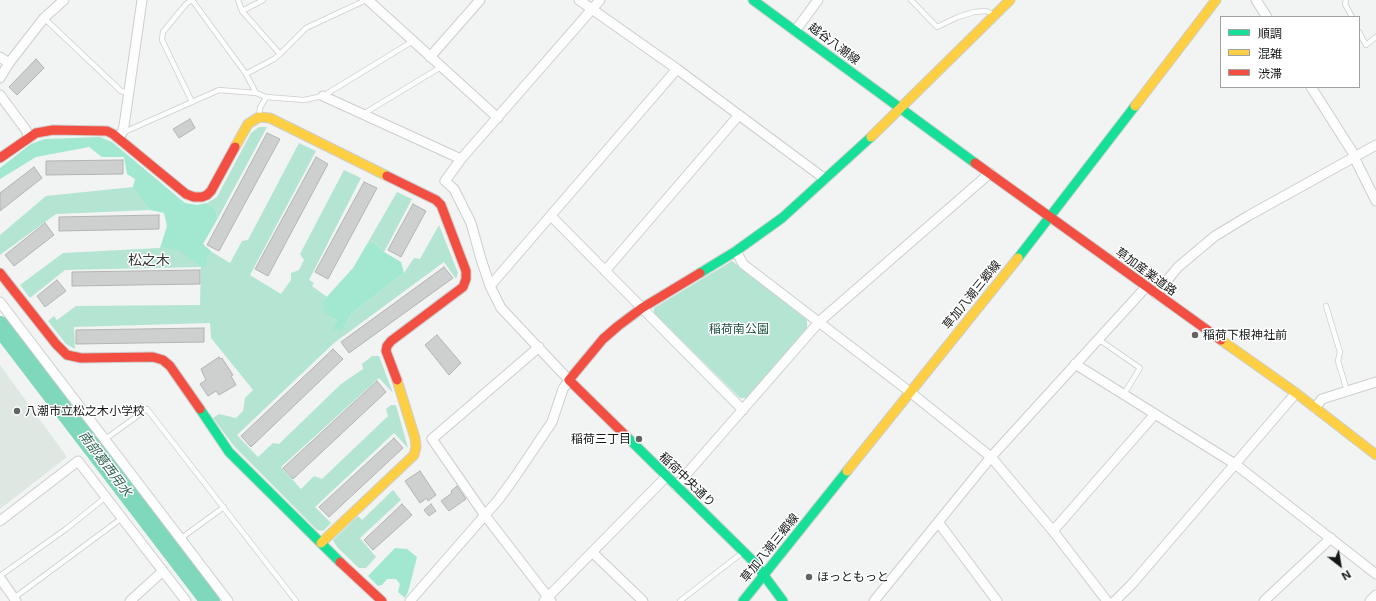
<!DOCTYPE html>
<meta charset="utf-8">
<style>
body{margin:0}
#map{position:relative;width:1376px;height:601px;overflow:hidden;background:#f1f4f3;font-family:Inter,"Noto Sans JP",sans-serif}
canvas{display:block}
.legend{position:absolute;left:1220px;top:16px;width:140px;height:72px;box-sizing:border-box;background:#fff;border:1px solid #a1a2a2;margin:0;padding:5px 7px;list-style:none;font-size:12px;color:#151716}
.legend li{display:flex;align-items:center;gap:8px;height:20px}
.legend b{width:20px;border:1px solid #a1a2a2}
.north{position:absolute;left:1320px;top:545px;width:40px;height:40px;-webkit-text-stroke:3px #fff;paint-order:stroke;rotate:149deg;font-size:11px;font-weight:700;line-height:16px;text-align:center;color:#151716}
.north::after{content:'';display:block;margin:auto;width:14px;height:18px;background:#151716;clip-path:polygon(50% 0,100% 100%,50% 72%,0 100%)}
</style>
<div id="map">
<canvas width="1376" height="601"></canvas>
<ul class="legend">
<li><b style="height:5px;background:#16e098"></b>順調</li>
<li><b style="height:5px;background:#ffcf43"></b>混雑</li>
<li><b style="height:5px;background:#f24e42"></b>渋滞</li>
</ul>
<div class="north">N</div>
</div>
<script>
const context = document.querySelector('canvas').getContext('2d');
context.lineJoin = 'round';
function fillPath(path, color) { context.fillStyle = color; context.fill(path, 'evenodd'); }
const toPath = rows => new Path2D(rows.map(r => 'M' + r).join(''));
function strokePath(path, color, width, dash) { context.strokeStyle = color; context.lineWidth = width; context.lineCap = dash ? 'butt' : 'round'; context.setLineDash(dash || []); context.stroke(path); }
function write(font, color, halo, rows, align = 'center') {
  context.font = font + ' Inter,"Noto Sans JP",sans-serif'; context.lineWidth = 3; context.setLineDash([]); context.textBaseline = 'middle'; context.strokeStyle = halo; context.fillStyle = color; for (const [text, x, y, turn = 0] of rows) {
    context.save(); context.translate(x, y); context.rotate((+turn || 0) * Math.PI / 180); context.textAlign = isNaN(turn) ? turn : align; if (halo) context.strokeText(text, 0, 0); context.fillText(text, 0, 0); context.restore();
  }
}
const built = toPath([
 [0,365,67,457,0,509]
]);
const green = toPath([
 [259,127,267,127,218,218,215,208,207,203,217,197,251,133],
 [299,143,316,151,250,275,281,294,291,280,291,273,299,270,304,260,300,254,344,170,361,178,309,280,314,283,312,286,327,297,323,301,343,330,351,314,404,273,414,258,420,259,439,225,458,273,456,279,444,262,334,343,237,435,258,457,273,443,279,444,341,384,363,369,362,364,372,356,379,356,393,393,379,378,281,467,301,489,314,476,322,479,388,416,386,409,391,405,396,405,408,448,394,433,315,507,331,523,323,531,317,530,234,446,213,418,219,414,236,418,243,411,245,398,253,390,211,338,210,323,74,327,75,349,66,344,48,321,54,316,57,320,76,306,200,305,201,267,65,270,30,298,20,285,63,253,160,248,179,249,201,267,207,257,212,252,230,263,242,241,248,240],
 [133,187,150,210,56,214,0,255,0,235,46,196],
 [397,192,412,199,384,252,374,242,367,244],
 [732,261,807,320,807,328,747,398,740,398,654,313,654,308],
 [393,490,401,500,360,538,376,557,366,568,359,568,337,547,333,540,358,516,362,520]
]);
const forest = toPath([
 [100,137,112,142,185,203,197,205,207,203,215,208,218,218,203,244,212,252,207,257,207,266,201,267,179,250,160,248,167,226,164,213,150,210,133,187,135,179,127,174,124,157,102,157,89,147,36,157,0,179,0,168,31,144,45,139],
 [374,242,384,252,401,262,404,273,351,314,343,330,333,330,337,320,324,312,323,301,353,268,367,244],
 [395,548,407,549,417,557,408,592,405,598,398,592,400,584,396,579,387,579,382,585,378,586,368,576]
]);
const river = toPath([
 [0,326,210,601]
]);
const building = toPath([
 [36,59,44,68,17,95,9,87,36,59],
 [190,119,195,128,179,138,173,129,190,119],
 [267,133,280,139,219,251,207,245,267,133],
 [316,157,328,164,268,276,255,269,316,157],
 [123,160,123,174,46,175,46,161,123,160],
 [34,167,42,178,0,211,0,193,34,167],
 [364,182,377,188,328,279,315,272,364,182],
 [413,204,426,211,401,257,388,250,413,204],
 [159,215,159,229,59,231,59,217,159,215],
 [45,223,54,235,14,266,5,255,45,223],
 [444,267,453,278,349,353,341,342,444,267],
 [200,270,200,284,72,286,72,272,200,270],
 [57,280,66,291,45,307,37,296,57,280],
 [204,328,204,342,76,344,76,330,204,328],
 [437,335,461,363,449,375,425,345,437,335],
 [333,349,343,359,251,447,241,436,333,349],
 [219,357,220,359,222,358,233,375,231,376,236,385,219,395,216,391,208,396,200,384,206,380,201,369,219,357],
 [377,381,386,392,293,479,283,468,377,381],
 [394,438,403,448,329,517,319,507,394,438],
 [420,471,436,495,428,501,427,498,420,503,405,481,420,471],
 [457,486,466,499,449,511,441,501,452,493,451,491,457,486],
 [402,504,412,515,373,550,364,540,402,504],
 [431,504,436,511,429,516,424,510,431,504]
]);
const lane = toPath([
 [192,0,246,74,256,93],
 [238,0,242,11,280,54,306,28,366,0],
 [911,0,937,27,958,17,974,12,986,11,993,14],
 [1346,0,1345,4,1352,17],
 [242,11,263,0],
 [44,18,121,91,129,93],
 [1359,32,1366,45,1376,37],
 [246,74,274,59,280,54],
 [266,97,304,100,323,96,413,41],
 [192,102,162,40,163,32,186,4,192,0],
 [363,114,441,67],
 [122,133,219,90,256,93,266,97,260,108,259,116],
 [1326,306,1340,352,1338,361,1347,391],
 [1098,339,1140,368,1124,394],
 [104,440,147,409,296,601],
 [180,539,224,507],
 [0,576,66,529,106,497],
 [14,598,122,518],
 [680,601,742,553]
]);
const street = toPath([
 [368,0,498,118],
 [579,0,677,69,825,179],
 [1256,0,1267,17],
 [795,31,818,0],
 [0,57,9,63],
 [430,57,480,0],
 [0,78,9,63,44,18,64,0],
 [1311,87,1355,156],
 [0,95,26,130,29,137],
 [323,96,461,159],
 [118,138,122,133,124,126,142,0],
 [1354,157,1376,201],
 [551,216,743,410],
 [736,251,743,264,910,392,991,457,1053,531,1107,601],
 [605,271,739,115],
 [490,286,677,69],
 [1156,294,1178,267,1215,236,1248,216,1376,145],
 [0,302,228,601],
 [539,347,432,439,484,514,551,601],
 [1075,364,1235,464,1376,574],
 [1315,408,1322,399,1376,382],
 [676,486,820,321,990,173],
 [0,521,78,461,186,601],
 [938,522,997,601],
 [1053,531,1155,414],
 [592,552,643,601],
 [0,578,16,601],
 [130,601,163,571],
 [410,601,499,499,515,477,552,422,563,389,569,380,501,308,490,286,481,259,471,223,454,189,445,181,461,159,600,0],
 [544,601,666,477],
 [874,601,991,457,1146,287],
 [1115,601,1132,584,1296,393],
 [1264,601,1331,538],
 [1370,601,1376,595]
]);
const fast = toPath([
 [753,0,975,163],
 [1018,258,1135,106],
 [700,273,736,251,782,218,871,137],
 [200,409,229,452,340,562],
 [626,436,754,562,783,601],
 [743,601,847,471]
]);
const slow = toPath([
 [1135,106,1216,0],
 [871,137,1010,0],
 [235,147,248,124,259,117,270,118,387,176],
 [1221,340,1296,393,1376,455],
 [847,471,1018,258],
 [321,543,414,455,416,447,415,438,397,380]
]);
const jam = toPath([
 [0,158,36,133,53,130,107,131,113,134,186,194,194,197,202,197,207,195,211,191,235,147],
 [975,163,1221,340],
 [387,176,436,200,441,205,466,271,466,279,463,287,391,341,387,346,386,351,397,380],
 [0,273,56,344,67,355,81,358,153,357,163,360,170,366,200,409],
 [626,436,569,380,603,339,618,326,642,308,700,273],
 [340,562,382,601]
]);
const markers = [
 [1195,335,4,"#626463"],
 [17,411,4,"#626463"],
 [639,439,4,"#626463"],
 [809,577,4,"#626463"]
];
const streetNames = [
 ["越谷八潮線",834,44,37],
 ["草加産業道路",1146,272,36],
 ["草加八潮三郷線",972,295,-51],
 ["稲荷中央通り",687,480,44],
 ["草加八潮三郷線",770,548,-51]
];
const parkNames = [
 ["稲荷南公園",739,329]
];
const poiNames = [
 ["稲荷下根神社前",1203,335],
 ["八潮市立松之木小学校",25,411],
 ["稲荷三丁目",631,439,"right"],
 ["ほっともっと",817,577]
];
const waterNames = [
 ["南部葛西用水",105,464,53]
];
const quarterNames = [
 ["松之木",149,261]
];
fillPath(built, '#dfe7e3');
fillPath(green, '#b4e4d2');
fillPath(forest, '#a2e7d0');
strokePath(river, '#7fd8bb', 20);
fillPath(building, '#ced0cf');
strokePath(building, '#b2b4b3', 1);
strokePath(lane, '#cccece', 6);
strokePath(street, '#cccece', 11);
strokePath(fast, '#cccece', 11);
strokePath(slow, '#cccece', 11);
strokePath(jam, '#cccece', 11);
strokePath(lane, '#fdfdfd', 4.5);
strokePath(street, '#fdfdfd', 9);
strokePath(fast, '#16e098', 9);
strokePath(slow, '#ffcf43', 9);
strokePath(jam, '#f24e42', 9);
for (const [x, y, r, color] of markers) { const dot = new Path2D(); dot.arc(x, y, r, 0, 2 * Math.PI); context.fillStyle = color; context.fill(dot); strokePath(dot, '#fff', 1.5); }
write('12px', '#151716', '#fff', streetNames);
write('12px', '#1c503f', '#fff', parkNames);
write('12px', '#151716', '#fff', poiNames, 'left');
write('italic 13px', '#316351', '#fff', waterNames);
write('14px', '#353937', '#fff', quarterNames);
</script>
